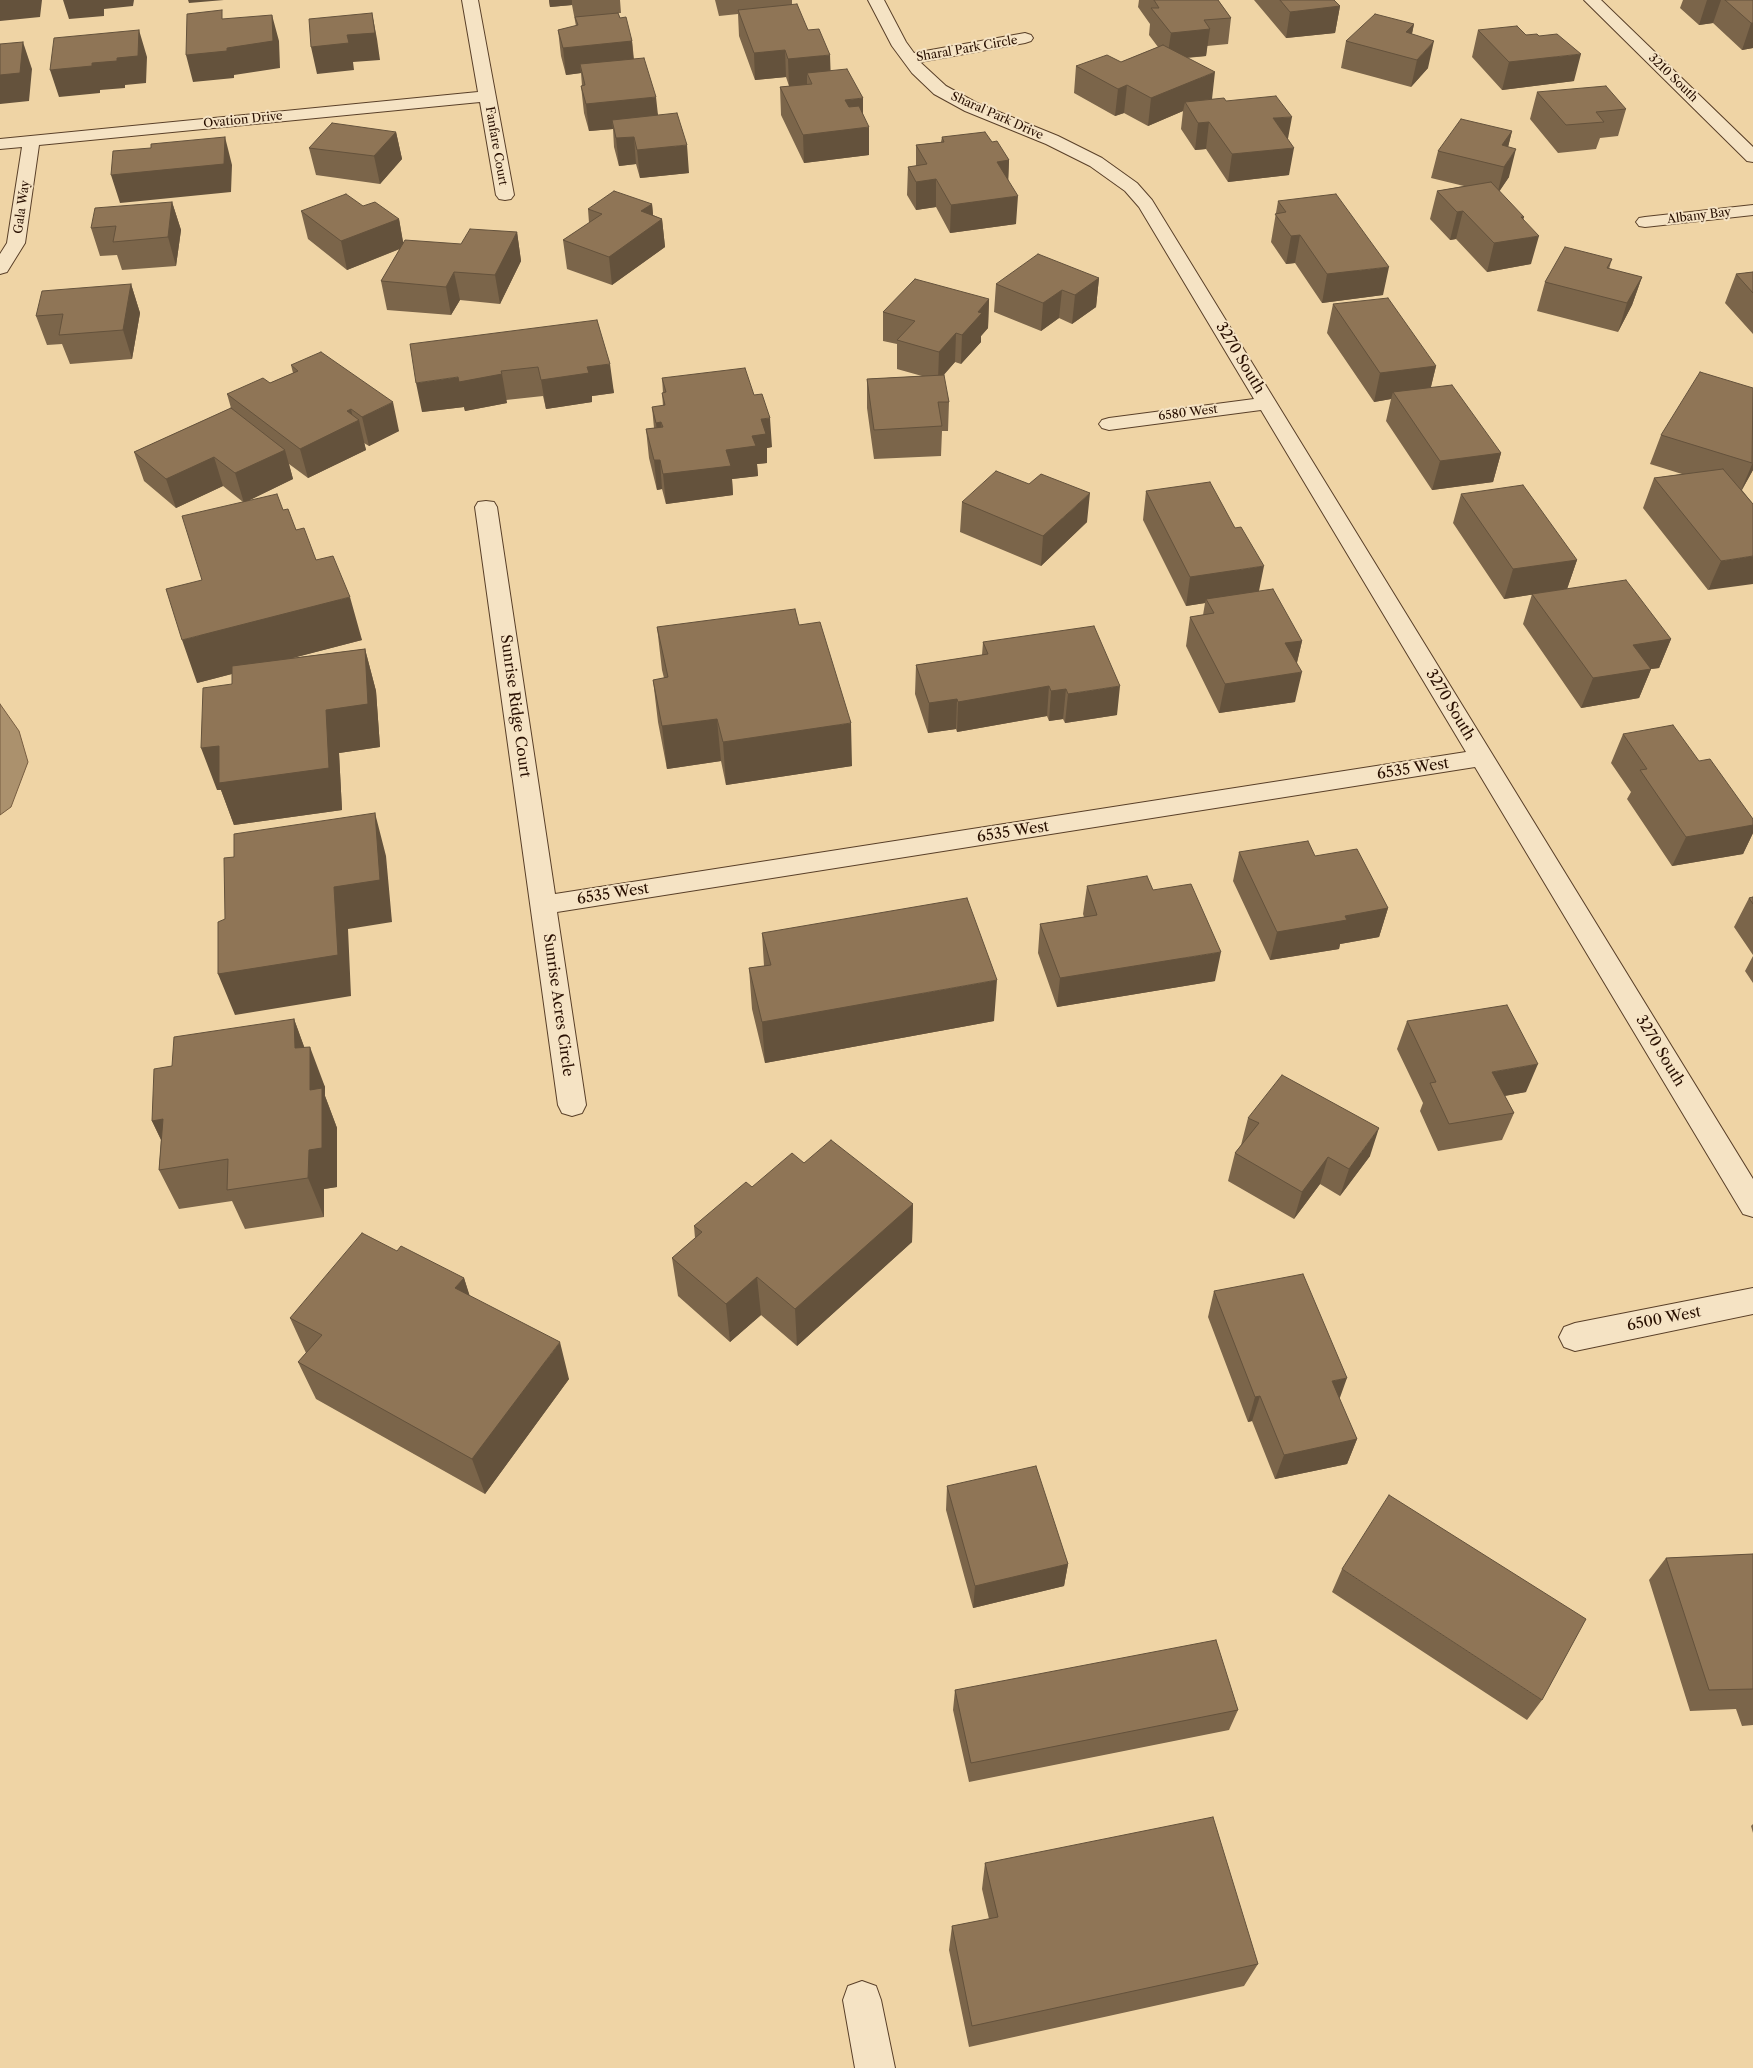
<!DOCTYPE html>
<style>
body{margin:0}
canvas{display:block;background:#efd4a5}
</style>
<canvas width="1753" height="2068"></canvas>
<script>
const context = document.querySelector('canvas').getContext('2d');
context.lineJoin = 'round';
function fillPath(path, color) { context.fillStyle = color; context.fill(path, 'evenodd'); }
const toPath = rows => new Path2D(rows.map(r => 'M' + r).join(''));
function strokePath(path, color, width, dash) { context.strokeStyle = color; context.lineWidth = width; context.lineCap = dash ? 'butt' : 'round'; context.setLineDash(dash || []); context.stroke(path); }
function write(font, color, halo, rows, align = 'center') {
  context.font = font + ' "Libre Caslon Text",serif'; context.lineWidth = 4; context.setLineDash([]); context.textBaseline = 'middle'; context.strokeStyle = halo; context.fillStyle = color; for (const [text, x, y, turn = 0] of rows) {
    context.save(); context.translate(x, y); context.rotate((+turn || 0) * Math.PI / 180); context.textAlign = isNaN(turn) ? turn : align; if (halo) context.strokeText(text, 0, 0); context.fillText(text, 0, 0); context.restore();
  }
}
const water = toPath([
 [0,704,19,731,28,762,11,807,0,815,0,704]
]);
const minor = toPath([
 [462,0,478,0,514,195,511,199,505,200,499,199,496,195,480,102,39,145,25,243,7,272,0,274,0,254,7,243,22,147,0,149,0,139,478,92,462,0],
 [868,0,884,0,906,42,914,53,1025,33,1031,35,1033,38,1031,41,1025,43,920,62,946,86,977,103,1058,136,1102,158,1137,183,1152,200,1753,1179,1753,1217,1743,1214,1475,767,557,912,586,1105,582,1113,572,1116,562,1113,558,1105,475,507,478,502,486,501,494,502,497,507,555,894,1466,752,1261,410,1109,430,1102,428,1099,424,1102,420,1109,418,1254,399,1139,207,1125,191,1090,166,1046,144,965,111,934,94,912,73,892,46,868,0],
 [1584,0,1601,0,1753,147,1753,162,1747,161,1584,0],
 [1753,205,1753,215,1645,227,1639,226,1636,222,1639,218,1645,217,1753,205],
 [1753,1288,1753,1314,1575,1351,1564,1347,1559,1337,1564,1327,1575,1323,1753,1288],
 [862,1981,876,1986,881,2000,895,2068,855,2068,843,2000,848,1986,862,1981]
]);
const wall = toPath([
 [549,0,620,0,621,13,618,13,620,18,632,41,634,59,658,115,689,173,640,178,636,164,619,166,614,147,613,129,589,131,584,113,581,86,582,86,581,73,566,75,561,56,558,30,576,26,572,5,550,7],
 [715,0,792,0,792,5,808,30,830,71,863,115,869,155,804,163,781,115,780,87,789,86,786,77,755,80,739,36,738,14,719,16],
 [1139,0,1218,0,1231,18,1228,44,1207,46,1206,56,1187,58,1212,99,1226,101,1288,139,1289,175,1228,182,1206,149,1195,150,1181,129,1183,111,1148,126,1124,113,1115,116,1074,93,1076,66,1121,62,1158,47,1149,35,1150,24,1138,7],
 [1254,0,1334,0,1340,6,1335,33,1286,38],
 [1683,0,1753,0,1753,48,1742,50,1713,23,1699,25,1680,8],
 [1414,24,1412,34,1428,68,1411,87,1341,68,1346,41],
 [1478,30,1539,36,1574,81,1502,90,1472,57],
 [1537,92,1626,109,1618,136,1600,138,1596,149,1558,153,1530,119],
 [1512,131,1508,147,1509,177,1499,191,1524,220,1531,264,1487,272,1456,239,1450,240,1430,219,1437,191,1464,186,1431,178,1438,151],
 [396,132,402,159,380,184,316,175,309,148],
 [942,137,992,142,1009,160,1008,180,1016,224,950,233,936,207,916,210,907,195,908,167,916,166,916,145,941,142],
 [1278,201,1383,295,1322,303,1295,263,1286,264,1271,242],
 [172,202,181,230,176,266,122,270,117,255,100,256,91,228],
 [652,204,653,215,662,219,665,247,612,285,567,269,563,240,589,223,588,209],
 [363,206,399,219,403,243,461,244,517,232,521,261,500,304,460,300,451,315,387,310,381,281,400,249,347,270,308,239,301,211],
 [1612,259,1609,269,1642,277,1632,305,1618,332,1537,311,1545,282],
 [1753,272,1753,334,1725,303,1736,274],
 [1099,278,1096,307,1072,324,1059,318,1041,331,994,312,996,284],
 [131,284,140,313,132,359,70,364,62,344,47,345,36,316],
 [989,299,988,328,981,336,981,342,961,364,955,362,943,376,949,402,948,431,942,431,941,456,874,459,867,408,867,379,922,376,897,369,897,344,883,341,883,312],
 [1333,304,1436,366,1431,387,1501,453,1493,482,1432,490,1386,421,1391,399,1374,402,1327,333],
 [597,320,614,393,592,396,592,402,546,409,543,396,506,400,507,403,465,411,464,407,422,412],
 [291,365,399,431,369,446,364,443,366,450,308,478,289,464,293,479,247,501,283,510,316,560,362,640,292,658,365,649,376,691,380,747,339,753,342,810,234,825,221,790,217,790,232,684,232,674,197,683,202,580,243,502,223,486,176,508,144,481,134,452,231,408,227,394,270,383,293,373],
 [662,378,772,447,767,448,767,463,757,464,758,476,732,479,733,495,666,504,662,489,657,490,649,458,646,429,654,428,652,407,663,406,662,393,663,393],
 [1753,388,1753,470,1742,490,1753,504,1708,590,1643,508,1654,478,1682,474,1650,464,1661,435],
 [1146,491,1259,591,1302,641,1297,663,1295,702,1219,713,1186,646,1190,617,1203,615,1205,603,1186,606,1143,520],
 [1461,494,1577,560,1567,589,1504,599,1453,523],
 [962,502,1087,522,1041,566,960,532],
 [1532,594,1671,639,1659,668,1651,669,1639,698,1581,708,1523,624],
 [799,625,852,766,726,785,721,761,667,769,658,722,653,680,664,678,662,670,657,627],
 [983,642,1117,715,1065,723,1063,719,1049,721,1047,716,957,732,956,729,928,733,915,694,916,665,982,655],
 [1623,734,1753,819,1753,833,1743,854,1672,866,1627,799,1631,792,1611,763],
 [1239,852,1315,856,1388,908,1379,937,1340,944,1339,949,1270,960,1233,881],
 [1087,886,1215,981,1057,1007,1038,953,1040,924,1084,917,1083,914],
 [1753,897,1753,955,1734,927,1749,898],
 [762,933,994,1021,765,1063,752,1009,749,968,764,966],
 [1753,956,1753,983,1745,971],
 [294,1019,304,1047,325,1087,325,1096,337,1128,337,1187,324,1189,324,1217,245,1229,232,1201,179,1209,159,1170,161,1140,152,1121,172,1066],
 [1407,1021,1526,1092,1505,1096,1514,1113,1502,1140,1438,1151,1420,1111,1423,1103,1397,1049],
 [1248,1118,1370,1156,1340,1196,1320,1184,1294,1219,1228,1181,1235,1153,1241,1145],
 [804,1163,913,1204,912,1242,797,1346,761,1315,730,1342,678,1296,672,1258,695,1238,694,1226,752,1187],
 [397,1251,464,1278,469,1295,569,1379,485,1494,316,1399,298,1362,306,1353,290,1318],
 [1214,1291,1339,1399,1357,1439,1347,1464,1275,1479,1252,1421,1248,1422,1208,1317],
 [947,1486,1068,1564,1064,1586,973,1608,946,1510],
 [1753,1554,1753,1725,1742,1726,1736,1709,1690,1711,1649,1580,1666,1558],
 [1342,1569,1542,1700,1527,1720,1332,1592],
 [955,1690,1238,1710,1229,1730,969,1782,953,1710],
 [1753,1824,1753,1833,1751,1826],
 [985,1863,1258,1964,1244,1986,969,2047,949,1950,952,1926,989,1919,982,1889]
]);
const shadedWall = toPath([
 [0,0,42,0,40,17,0,21],
 [63,0,134,0,133,6,104,9,104,16,69,19],
 [188,0,224,0,189,3],
 [549,0,572,0,572,5,550,7],
 [1707,0,1721,0,1713,23,1699,25],
 [1340,6,1335,33,1286,38,1290,12],
 [372,13,377,39,380,60,353,62,354,70,317,74,311,47,347,35],
 [272,15,279,41,280,68,234,75,234,78,193,82,186,55,227,48],
 [1751,23,1753,23,1753,48,1742,50],
 [1414,24,1408,51,1406,32],
 [1210,29,1206,56,1167,59,1171,33],
 [139,30,147,57,146,83,125,85,125,88,100,90,100,93,59,97,50,70,92,63],
 [632,41,634,68,580,64,581,73,566,75,563,48],
 [1434,41,1428,68,1411,87,1417,60],
 [23,42,32,69,29,101,0,104,0,75],
 [785,50,786,77,755,80,754,53],
 [1581,54,1574,81,1502,90,1509,62],
 [830,55,831,82,807,73,807,85,789,86,788,59],
 [1215,72,1212,99,1185,102,1183,111,1148,126,1151,98],
 [1127,85,1124,113,1115,116,1118,89],
 [656,97,659,124,612,120,613,129,589,131,586,104],
 [863,98,863,125,845,127,845,100],
 [1292,117,1287,144,1273,118],
 [1209,122,1206,149,1195,150,1198,123],
 [869,127,869,155,804,163,803,135],
 [1512,131,1505,159,1502,145],
 [396,132,402,159,380,184,374,156],
 [225,137,232,165,231,192,120,203,111,175],
 [634,137,636,164,619,166,616,138],
 [687,145,689,173,640,178,637,150],
 [1294,148,1289,175,1228,182,1232,154],
 [1516,149,1509,177,1497,195,1504,167],
 [1009,160,1008,188,997,162],
 [936,179,936,207,916,210,916,182],
 [1018,196,1016,224,950,233,951,205],
 [172,202,181,230,176,266,168,237],
 [652,204,654,225,662,219,665,247,612,285,609,257,641,211],
 [1463,211,1456,239,1450,240,1457,212],
 [1521,217,1524,217,1518,239,1539,236,1531,264,1487,272,1494,243],
 [399,219,404,247,347,270,341,241],
 [517,232,521,261,500,304,495,275],
 [1300,235,1295,263,1286,264,1291,236],
 [1389,267,1383,295,1322,303,1327,274],
 [454,272,460,300,451,315,446,287],
 [1642,277,1632,305,1618,332,1627,303],
 [1099,278,1096,307,1072,324,1075,295],
 [131,284,140,313,132,359,123,330],
 [1062,290,1059,318,1041,331,1043,303],
 [989,299,988,328,981,336,981,342,961,364,962,335,978,312],
 [956,333,955,362,938,381,939,352],
 [610,364,614,393,592,396,592,402,546,409,541,380,587,367],
 [1436,366,1429,394,1393,392,1391,399,1374,402,1380,373],
 [502,374,507,403,465,411,464,407,422,412,416,383,458,377],
 [393,402,399,431,369,446,362,417],
 [351,409,354,423,359,420,366,450,308,478,300,449,347,411],
 [770,418,772,447,767,448,767,463,757,464,758,476,732,479,733,495,666,504,663,474,726,450,752,436,761,419],
 [661,422,664,451,659,452,656,423],
 [285,450,293,479,244,503,235,473],
 [1501,453,1493,482,1432,490,1440,461],
 [214,457,223,486,176,508,166,479],
 [654,460,660,460,662,489,657,490],
 [1753,462,1753,470,1740,493],
 [1090,493,1087,522,1041,566,1043,536],
 [1753,556,1753,584,1708,590,1721,561],
 [1577,560,1567,589,1504,599,1513,569],
 [1264,566,1258,596,1206,599,1205,603,1186,606,1190,577],
 [350,597,362,640,197,683,182,640],
 [1671,639,1659,668,1651,669,1639,698,1581,708,1593,678,1633,645],
 [1302,641,1295,670,1285,643],
 [365,649,376,691,380,747,339,753,342,810,234,825,221,790,217,790,201,748,326,710],
 [1302,672,1295,702,1219,713,1225,684],
 [1049,686,1047,716,957,732,958,702],
 [1120,686,1117,715,1065,723,1068,694],
 [1066,689,1063,719,1049,721,1051,691],
 [957,699,956,729,928,733,929,703],
 [717,719,721,761,667,769,662,726],
 [851,723,852,766,726,785,723,742],
 [375,813,386,856,392,922,348,929,351,996,235,1015,218,974],
 [1753,825,1753,833,1743,854,1672,866,1686,837],
 [1388,908,1379,937,1340,944,1339,949,1270,960,1277,932,1345,916],
 [1221,952,1215,981,1057,1007,1060,978],
 [997,980,994,1021,765,1063,762,1022],
 [294,1019,309,1060,295,1048],
 [310,1047,325,1087,325,1096,337,1128,337,1187,324,1189,324,1217,308,1178,310,1090],
 [1538,1064,1526,1092,1481,1100,1492,1072],
 [163,1119,171,1160,152,1121],
 [1379,1128,1370,1156,1340,1196,1349,1169],
 [1328,1157,1320,1184,1294,1219,1302,1192],
 [913,1204,912,1242,797,1346,795,1309],
 [757,1277,761,1315,730,1342,726,1304],
 [464,1278,476,1315,455,1288],
 [560,1342,569,1379,485,1494,472,1459],
 [1347,1378,1338,1403,1332,1381],
 [1260,1396,1252,1421,1248,1422,1255,1397],
 [1357,1439,1347,1464,1275,1479,1284,1455],
 [1068,1564,1064,1586,973,1608,975,1586]
]);
const building = toPath([
 [1154,0,1218,0,1231,18,1204,20,1210,29,1171,33,1151,8,1159,8,1154,0],
 [1280,0,1334,0,1340,6,1290,12,1280,0],
 [1725,0,1753,0,1753,23,1751,23,1725,0],
 [797,4,808,30,819,29,830,55,788,59,785,50,754,53,738,10,797,4],
 [222,10,222,19,272,15,273,41,227,48,227,51,186,55,187,14,222,10],
 [372,13,375,33,347,35,349,43,311,47,309,19,372,13],
 [618,13,620,18,626,17,632,41,563,48,558,30,578,25,575,17,618,13],
 [1375,14,1414,24,1406,32,1434,41,1417,60,1346,41,1375,14],
 [1517,26,1526,35,1537,34,1539,36,1557,34,1581,54,1509,62,1478,30,1517,26],
 [139,30,138,56,117,58,117,61,92,63,92,66,50,70,54,38,139,30],
 [23,42,20,73,0,75,0,44,23,42],
 [1163,45,1215,72,1151,98,1127,85,1118,89,1076,66,1107,55,1121,62,1163,45],
 [644,58,656,97,586,104,581,86,585,85,580,64,644,58],
 [847,69,863,98,845,100,849,107,859,106,869,127,803,135,780,87,812,84,807,73,847,69],
 [1606,86,1626,109,1596,112,1604,122,1566,125,1537,92,1606,86],
 [1276,96,1292,117,1273,118,1294,148,1232,154,1209,122,1198,123,1185,102,1224,98,1226,101,1276,96],
 [677,113,687,145,637,150,634,137,616,138,612,120,677,113],
 [1461,119,1512,131,1502,145,1516,149,1504,167,1438,151,1461,119],
 [332,123,396,132,374,156,309,148,332,123],
 [985,132,992,142,997,141,1009,160,997,162,1018,196,951,205,936,179,916,182,908,167,927,164,916,145,944,142,942,137,985,132],
 [225,137,224,164,111,175,113,151,151,148,151,144,225,137],
 [1491,182,1524,217,1521,217,1539,236,1494,243,1463,211,1457,212,1437,191,1491,182],
 [614,191,652,204,641,211,662,219,609,257,563,240,602,214,588,209,614,191],
 [346,194,363,206,375,202,399,219,341,241,301,211,346,194],
 [1336,194,1389,267,1327,274,1300,235,1291,236,1275,214,1286,212,1278,201,1336,194],
 [172,202,168,237,113,242,116,226,91,228,95,208,172,202],
 [470,229,517,232,495,275,454,272,446,287,381,281,405,240,461,244,470,229],
 [1565,247,1612,259,1607,268,1642,277,1627,303,1545,282,1565,247],
 [1038,254,1099,278,1075,295,1062,290,1043,303,996,284,1038,254],
 [1753,272,1753,293,1736,274,1753,272],
 [915,279,989,299,978,312,982,313,962,335,956,333,939,352,897,340,915,321,883,312,915,279],
 [131,284,123,330,59,335,63,314,36,316,42,291,131,284],
 [1388,298,1436,366,1380,373,1333,304,1388,298],
 [597,320,610,364,587,367,589,373,541,380,538,367,501,371,502,374,459,382,458,377,416,383,410,344,597,320],
 [321,352,393,402,362,417,351,409,347,411,359,420,300,449,227,394,263,378,270,383,298,371,291,365,321,352],
 [745,368,754,395,762,394,770,418,761,419,766,434,752,436,756,446,726,450,731,466,663,474,660,460,654,460,646,429,663,427,661,422,656,423,652,407,665,405,662,393,666,392,662,378,745,368],
 [1700,372,1753,388,1752,463,1661,435,1700,372],
 [944,375,949,402,938,402,942,426,874,430,867,379,944,375],
 [1452,385,1501,453,1440,461,1393,392,1452,385],
 [231,408,285,450,235,473,214,457,166,479,134,452,231,408],
 [1723,469,1753,504,1753,556,1721,561,1654,478,1723,469],
 [996,471,1029,484,1041,474,1090,493,1043,536,962,502,996,471],
 [1210,482,1235,528,1241,527,1264,566,1190,577,1146,491,1210,482],
 [1523,485,1577,560,1513,569,1461,494,1523,485],
 [277,494,283,510,288,509,296,530,304,528,316,560,333,556,350,597,182,640,166,589,202,580,182,516,277,494],
 [1626,580,1671,639,1633,645,1651,669,1593,678,1532,594,1626,580],
 [1273,589,1302,641,1285,643,1302,672,1225,684,1190,617,1214,613,1206,599,1273,589],
 [795,609,799,625,820,622,851,723,723,742,717,719,662,726,653,680,668,677,657,627,795,609],
 [1094,626,1120,686,1068,694,1066,689,1051,691,1049,686,958,702,957,699,929,703,916,665,988,654,983,642,1094,626],
 [365,649,368,704,326,710,329,768,219,783,219,746,201,748,203,688,232,684,232,666,365,649],
 [1673,725,1699,761,1710,759,1753,819,1753,825,1686,837,1640,770,1647,769,1623,734,1673,725],
 [375,813,380,880,334,887,338,955,218,974,218,922,225,919,224,858,234,857,234,834,375,813],
 [1308,841,1315,856,1357,849,1388,908,1345,916,1347,920,1277,932,1239,852,1308,841],
 [1147,876,1153,890,1191,884,1221,952,1060,978,1040,924,1097,915,1087,886,1147,876],
 [1753,897,1753,904,1749,898,1753,897],
 [967,898,997,980,762,1022,749,968,771,965,762,933,967,898],
 [1507,1005,1538,1064,1492,1072,1514,1113,1449,1124,1430,1083,1436,1082,1407,1021,1507,1005],
 [294,1019,295,1048,310,1047,310,1090,322,1088,322,1148,309,1150,308,1178,227,1190,228,1159,159,1170,163,1119,152,1121,154,1069,172,1066,174,1037,294,1019],
 [1282,1075,1379,1128,1349,1169,1328,1157,1302,1192,1235,1153,1259,1123,1248,1118,1282,1075],
 [831,1140,913,1204,795,1309,757,1277,726,1304,672,1258,702,1232,694,1226,746,1182,752,1187,792,1153,804,1163,831,1140],
 [362,1233,397,1251,401,1246,464,1278,455,1288,560,1342,472,1459,298,1362,322,1335,290,1318,362,1233],
 [1303,1274,1347,1378,1332,1381,1357,1439,1284,1455,1260,1396,1255,1397,1214,1291,1303,1274],
 [1036,1466,1068,1564,975,1586,947,1486,1036,1466],
 [1389,1495,1586,1619,1542,1700,1342,1569,1389,1495],
 [1753,1554,1753,1689,1709,1690,1666,1558,1753,1554],
 [1216,1640,1238,1710,971,1763,955,1690,1216,1640],
 [1213,1817,1258,1964,972,2026,952,1926,998,1917,985,1863,1213,1817]
]);
const farStreetnames = [
 ["Sharal Park Circle",967,49,-10],
 ["3210 South",1673,78,44],
 ["Sharal Park Drive",997,116,24],
 ["Ovation Drive",243,120,-6],
 ["Fanfare Court",496,146,80],
 ["Gala Way",22,207,-82],
 ["Albany Bay",1699,216,-7],
 ["6580 West",1188,413,-7]
];
const streetNames = [
 ["3270 South",1240,358,59],
 ["3270 South",1450,705,59],
 ["Sunrise Ridge Court",515,706,82],
 ["6535 West",1413,769,-9],
 ["6535 West",1013,832,-9],
 ["6535 West",613,894,-9],
 ["Sunrise Acres Circle",558,1005,82],
 ["3270 South",1660,1051,59],
 ["6500 West",1664,1319,-11]
];
fillPath(water, '#ab916d');
strokePath(water, '#775d41', 1);
strokePath(minor, '#5a4029', 2);
fillPath(minor, '#f5e3c4');
fillPath(wall, '#7b654a');
fillPath(shadedWall, '#64523c');
fillPath(building, '#8f7556');
strokePath(building, '#64523c', 1);
write('12px', '#280f00', '#f5e3c4', farStreetnames);
write('15px', '#280f00', '#f5e3c4', streetNames);
</script>
